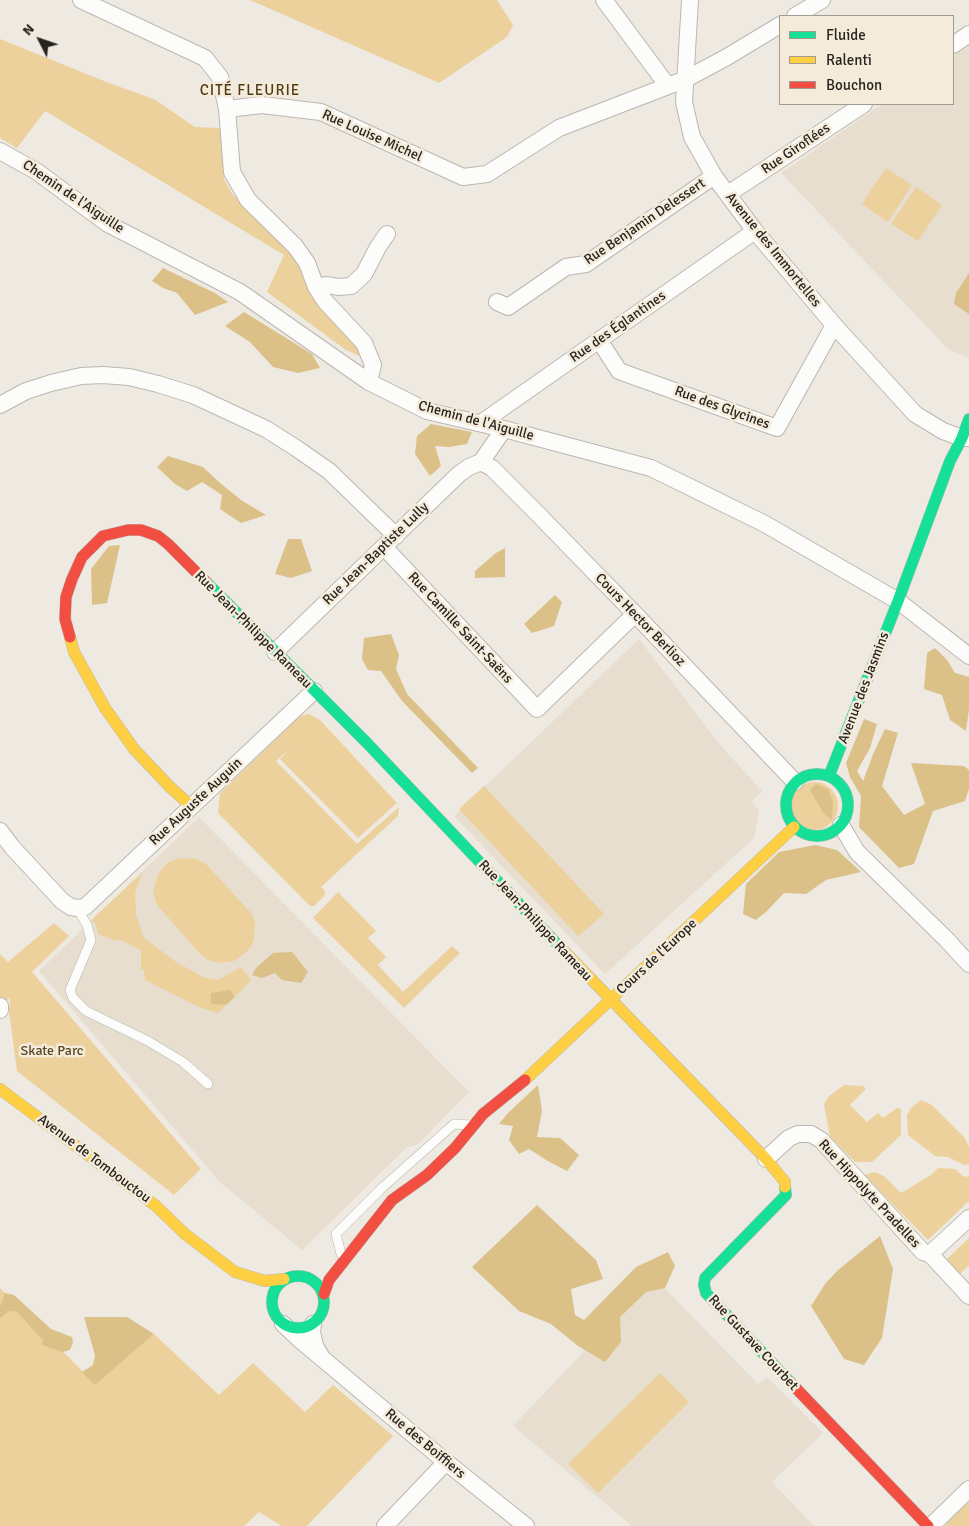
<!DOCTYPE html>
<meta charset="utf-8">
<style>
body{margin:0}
#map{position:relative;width:969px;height:1526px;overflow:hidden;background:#eeeae1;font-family:Signika,sans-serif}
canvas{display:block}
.legend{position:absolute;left:779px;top:15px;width:175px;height:90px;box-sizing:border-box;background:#f4ebdb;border:1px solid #a29b8f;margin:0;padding:6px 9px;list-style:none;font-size:15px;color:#27231e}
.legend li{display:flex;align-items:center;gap:10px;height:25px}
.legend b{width:25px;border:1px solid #a29b8f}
.north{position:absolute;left:15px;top:15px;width:50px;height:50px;-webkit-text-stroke:4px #f4ebdb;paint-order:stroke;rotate:311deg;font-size:14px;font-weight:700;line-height:20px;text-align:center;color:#27231e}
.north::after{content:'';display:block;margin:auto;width:18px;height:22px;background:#27231e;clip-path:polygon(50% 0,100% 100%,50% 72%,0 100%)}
</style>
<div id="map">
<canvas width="969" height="1526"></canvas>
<ul class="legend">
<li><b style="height:6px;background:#16e098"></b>Fluide</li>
<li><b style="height:6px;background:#ffcf43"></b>Ralenti</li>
<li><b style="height:6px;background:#f24e42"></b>Bouchon</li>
</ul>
<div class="north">N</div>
</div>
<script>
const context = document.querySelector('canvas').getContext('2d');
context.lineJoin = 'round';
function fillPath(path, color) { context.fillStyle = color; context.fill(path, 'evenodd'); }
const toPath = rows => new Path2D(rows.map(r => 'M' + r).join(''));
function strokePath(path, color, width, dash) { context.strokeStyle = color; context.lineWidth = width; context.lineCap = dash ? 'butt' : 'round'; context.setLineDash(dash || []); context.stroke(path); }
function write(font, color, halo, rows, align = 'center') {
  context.font = font + ' Signika,sans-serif'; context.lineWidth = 5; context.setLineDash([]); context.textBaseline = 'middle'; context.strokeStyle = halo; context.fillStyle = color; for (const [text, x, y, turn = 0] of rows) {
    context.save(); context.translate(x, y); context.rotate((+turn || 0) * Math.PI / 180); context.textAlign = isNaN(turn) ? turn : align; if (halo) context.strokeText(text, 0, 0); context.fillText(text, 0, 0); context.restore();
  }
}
const built = toPath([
 [969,45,969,358,948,349,781,173,882,104,953,104,953,56],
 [639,639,721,746,762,791,752,802,759,811,754,838,605,974,454,816],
 [199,817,469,1092,418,1144,406,1148,302,1250,220,1182,39,971],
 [648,1271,758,1384,767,1377,823,1433,772,1482,814,1526,632,1526,513,1426,612,1322]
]);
const green = toPath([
 [250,0,497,0,513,25,507,37,439,83],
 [0,39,109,83,154,99,195,127,220,128,224,179,233,195,295,254,306,286,359,350,361,357,346,350,267,292,284,255,45,111,17,148,0,138],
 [886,168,912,185,888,222,862,204],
 [916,187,942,205,918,241,891,224],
 [309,714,320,720,397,803,358,838,280,759,290,748,276,761,357,844,399,807,398,816,321,887,325,891,324,896,314,906,310,906,218,813,220,793,300,716],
 '790 806a24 24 0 1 1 48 0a24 24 0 1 1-48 0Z',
 [484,786,604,914,578,936,459,809],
 [181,858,197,859,206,864,252,914,255,922,254,938,251,947,246,952,234,961,218,963,208,960,201,955,157,905,153,891,158,874,167,863,174,860],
 [142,873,135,893,136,914,143,937,176,962,205,978,218,980,241,967,251,980,235,997,230,990,211,1004,226,1005,218,1013,201,1008,145,980,144,970,141,970,141,950,118,939,116,941,98,934,96,924,91,920],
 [338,892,376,931,368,938,386,957,378,965,403,992,452,946,460,953,404,1008,313,918],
 [54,923,69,936,32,972,201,1169,174,1195,17,1071,9,1011,10,997,3,1005,0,1002,0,954,8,962],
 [844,1085,863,1086,866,1089,850,1105,867,1122,878,1113,883,1118,897,1108,901,1109,901,1135,872,1162,855,1162,830,1137,824,1104,829,1096],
 [921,1100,932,1105,965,1138,969,1147,969,1164,964,1165,948,1157,935,1156,908,1135,907,1115,911,1108],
 [938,1168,955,1169,963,1176,969,1177,969,1201,928,1240,864,1175,875,1172,884,1176,901,1193,931,1175],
 [969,1238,969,1265,957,1277,946,1264,947,1259],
 [0,1288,95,1384,154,1334,219,1395,253,1363,305,1412,333,1385,393,1436,307,1526,282,1526,259,1512,244,1526,0,1526],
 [660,1373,689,1402,598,1493,568,1464],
 [969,1502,969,1526,946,1526,947,1521]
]);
const forest = toPath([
 [163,268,215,293,228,302,195,315,177,293,163,288,152,281],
 [969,273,969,314,954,304,956,293],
 [244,312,312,354,320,368,298,373,273,367,250,342,225,326],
 [431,424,472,432,467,444,449,447,435,446,441,466,430,476,415,454,417,436],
 [168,456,203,467,220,483,241,500,266,515,241,523,220,509,222,495,202,482,187,491,175,484,157,467],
 [288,539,301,539,312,571,291,578,275,574],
 [120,545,107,603,92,605,91,569,109,546],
 [505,548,505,577,475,578,475,571,496,553],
 [555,595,562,602,554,626,532,633,524,624],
 [391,634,399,655,396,669,407,694,478,768,472,773,402,701,381,671,368,670,362,659,364,638],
 [935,648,947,660,955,673,969,677,969,709,966,731,950,720,942,695,924,689,927,653],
 [864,719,877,724,870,748,857,771,863,781,874,752,885,729,898,733,882,786,904,815,925,804,911,763,964,766,969,770,969,789,965,801,933,811,914,864,899,868,859,827,861,796,850,777,846,763],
 [816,784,828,789,833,802,832,820,824,814,810,790],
 [815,845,837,850,861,872,826,880,806,894,784,893,767,911,756,920,743,914,746,884,779,852],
 [292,952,308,972,301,983,282,980,275,973,262,978,252,975,256,968,273,953],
 [230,990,235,997,226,1005,211,1004,211,993],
 [538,1085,542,1110,537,1137,560,1138,579,1155,567,1171,546,1160,529,1149,519,1154,509,1140,513,1126,499,1124,508,1113],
 [537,1205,596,1260,603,1279,571,1289,575,1315,584,1320,636,1267,668,1252,675,1266,665,1288,646,1292,620,1317,621,1342,605,1362,578,1346,551,1324,519,1311,472,1267],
 [880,1236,893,1269,882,1338,864,1365,844,1359,811,1306,825,1284,838,1270],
 [5,1293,14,1295,51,1329,72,1337,73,1342,70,1350,63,1352,42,1345,43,1340,16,1311,10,1311,0,1318,0,1307],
 [84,1317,127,1317,154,1334,95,1385,82,1372,93,1365,95,1355]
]);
const lane = toPath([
 [77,908,87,925,91,940,70,990,73,998,86,1011,148,1041,183,1062,208,1084],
 [341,1254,336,1234,383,1187,454,1124,471,1125]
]);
const street = toPath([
 [81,0,205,58,220,77,227,109,262,105,321,112,463,177,487,174,559,128,686,79,727,57,780,25],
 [604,0,667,85],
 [690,0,684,102,692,137,714,176,755,231,834,325,915,414,943,431,962,438,969,438],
 [795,16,822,0],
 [953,45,969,34],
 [227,109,232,172,248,200,295,246,307,263,316,287,325,301,364,343,373,365,369,382],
 [0,151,36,171,108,224,240,292,369,382,427,411,504,429,651,468,765,524,898,601,969,656],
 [728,194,864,104],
 [316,287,328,285,338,287,351,286,364,274,378,247,387,234],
 [497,302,508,307,566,267,586,264,714,176],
 [599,340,619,371,777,428,834,325],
 [0,405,26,391,51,383,81,376,103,375,129,377,158,384,193,395,266,429,296,448,329,471,396,536],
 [481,423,755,231],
 [481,462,492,468,533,509,635,614,795,782],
 [481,462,504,429],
 [384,547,537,709,635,614],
 [275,652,459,474,469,467,481,462],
 [841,825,857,852,947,940,969,964],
 [0,831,12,847,62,901,71,907,77,908,85,907,314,691],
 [0,1006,0,1010],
 [766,1159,789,1138,798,1134,811,1134,821,1140,923,1252,930,1254,969,1218],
 [930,1254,969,1296],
 [283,1324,299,1339,446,1462,526,1526],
 [313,1324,312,1332,315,1346,321,1356],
 [385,1526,446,1462],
 [931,1526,969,1489]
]);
const fast = toPath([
 [206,582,367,743,560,947],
 '786 805a31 31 0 1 1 62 0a31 31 0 1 1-62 0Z',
 [829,776,898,601,950,461,962,438,969,419],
 [785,1187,786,1195,705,1278,704,1285,706,1293,790,1382],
 '272 1302a26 26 0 1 1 52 0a26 26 0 1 1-52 0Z'
]);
const slow = toPath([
 [70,637,74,652,105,708,134,749,170,787,191,806],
 [560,947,766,1159,785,1182,785,1187],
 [525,1080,794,827],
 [0,1089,156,1206,185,1234,235,1272,265,1281,284,1279]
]);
const jam = toPath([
 [70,637,65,619,66,597,72,579,82,557,103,536,128,530,141,530,158,536,168,544,206,582],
 [324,1294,329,1280,392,1200,427,1175,455,1148,483,1114,525,1080],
 [790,1382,928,1526]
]);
const streetNames = [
 ["Rue Louise Michel",372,136,24],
 ["Rue Giroflées",796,149,-34],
 ["Chemin de l'Aiguille",73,197,34],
 ["Rue Benjamin Delessert",645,222,-34],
 ["Avenue des Immortelles",773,250,51],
 ["Rue des Églantines",618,327,-35],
 ["Rue des Glycines",722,408,20],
 ["Chemin de l'Aiguille",476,421,15],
 ["Rue Jean-Baptiste Lully",376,554,-44],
 ["Cours Hector Berlioz",640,620,46],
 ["Rue Camille Saint-Saëns",460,628,47],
 ["Rue Jean-Philippe Rameau",253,630,45],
 ["Avenue des Jasmins",864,688,-69],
 ["Rue Auguste Auguin",196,802,-43],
 ["Rue Jean-Philippe Rameau",535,921,47],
 ["Cours de l'Europe",657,957,-43],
 ["Avenue de Tombouctou",94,1159,37],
 ["Rue Hippolyte Pradelles",869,1194,47],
 ["Rue Gustave Courbet",753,1343,47],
 ["Rue des Boiffiers",425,1444,40]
];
const parkNames = [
 ["Skate Parc",52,1051]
];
const neighbourhoodNames = [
 ["CITÉ FLEURIE",250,91]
];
fillPath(built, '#e7decf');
fillPath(green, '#ecd19d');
fillPath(forest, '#dbc088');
strokePath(lane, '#bbb7b0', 10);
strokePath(street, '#bbb7b0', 18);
strokePath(fast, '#bbb7b0', 12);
strokePath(slow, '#bbb7b0', 12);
strokePath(jam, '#bbb7b0', 12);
strokePath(lane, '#fcfcfa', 9);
strokePath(street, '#fcfcfa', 16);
strokePath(fast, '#16e098', 11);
strokePath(slow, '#ffcf43', 11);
strokePath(jam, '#f24e42', 11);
write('14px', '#27231e', '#f4ebdb', streetNames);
write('14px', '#5a4620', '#f4ebdb', parkNames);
context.letterSpacing = '1px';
write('15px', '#503d17', '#f4ebdb', neighbourhoodNames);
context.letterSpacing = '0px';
</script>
